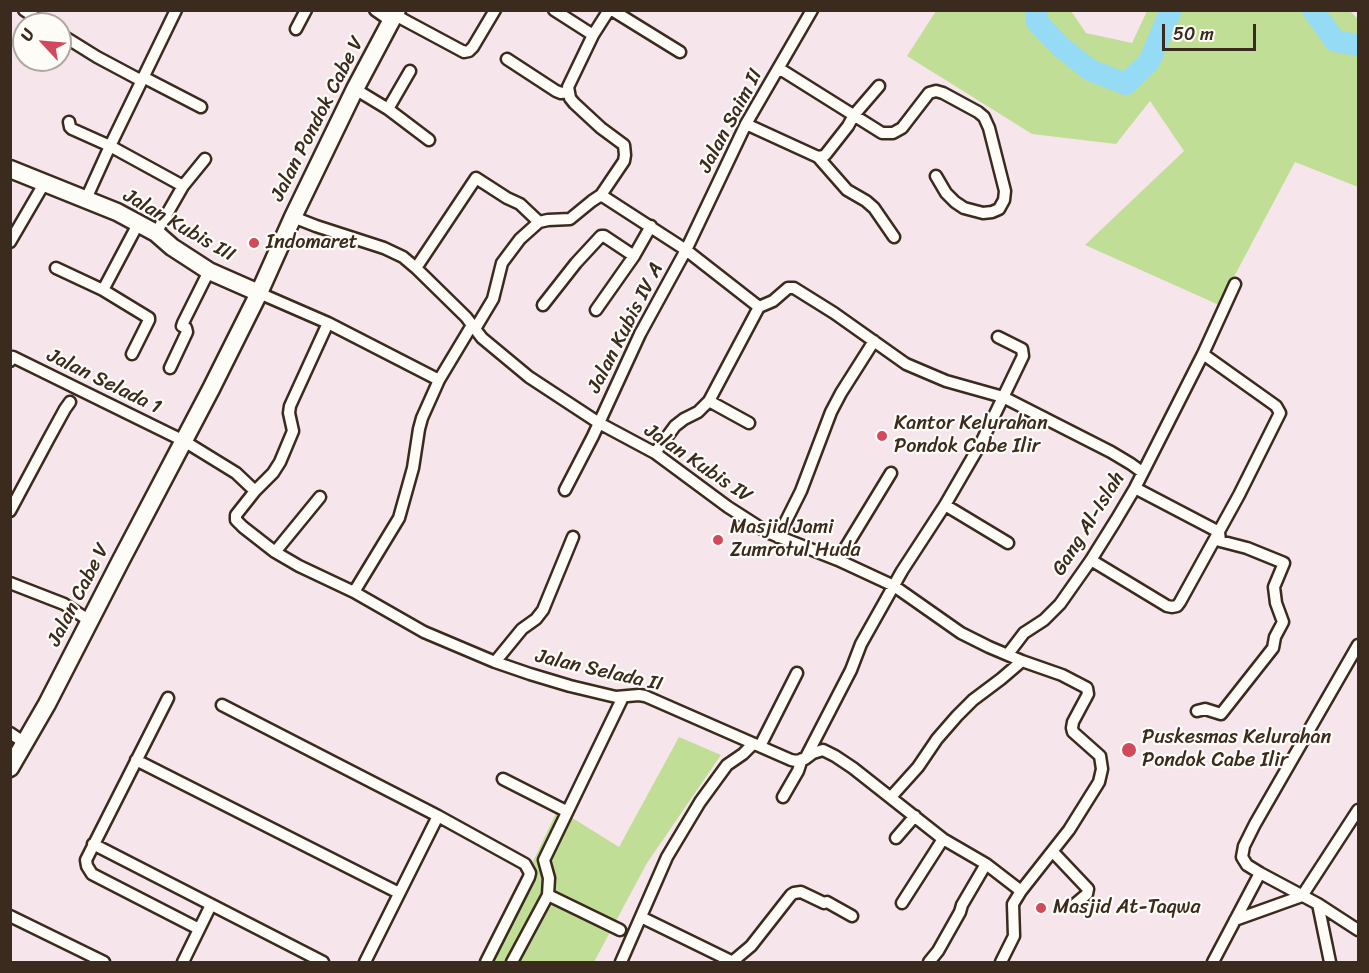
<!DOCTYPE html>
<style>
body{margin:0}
#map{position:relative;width:1369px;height:973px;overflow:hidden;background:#f6e6eb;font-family:Sriracha,sans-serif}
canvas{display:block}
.frame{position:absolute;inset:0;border:12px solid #3b2a1e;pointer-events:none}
.north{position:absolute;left:12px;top:12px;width:60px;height:60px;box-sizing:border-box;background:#fdfcf7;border:2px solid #afa8a0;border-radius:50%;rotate:296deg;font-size:16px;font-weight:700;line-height:24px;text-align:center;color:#3b2a1e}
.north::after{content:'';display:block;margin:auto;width:21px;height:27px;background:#d1495b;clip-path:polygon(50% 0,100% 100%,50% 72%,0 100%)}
.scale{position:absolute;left:1162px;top:24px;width:94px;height:27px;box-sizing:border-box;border:3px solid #3b2a1e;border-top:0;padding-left:8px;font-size:18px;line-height:21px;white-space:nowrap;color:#3b2a1e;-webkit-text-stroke:4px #fdfcf7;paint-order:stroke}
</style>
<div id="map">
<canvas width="1369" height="973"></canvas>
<div class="frame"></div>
<div class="north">U</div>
<div class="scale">50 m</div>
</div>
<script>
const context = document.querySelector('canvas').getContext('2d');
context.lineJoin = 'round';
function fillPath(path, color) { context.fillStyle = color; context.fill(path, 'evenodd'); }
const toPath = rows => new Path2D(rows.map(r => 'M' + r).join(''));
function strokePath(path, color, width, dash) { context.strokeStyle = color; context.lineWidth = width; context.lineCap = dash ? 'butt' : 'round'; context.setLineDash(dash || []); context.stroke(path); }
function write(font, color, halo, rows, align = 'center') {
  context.font = font + ' Sriracha,sans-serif'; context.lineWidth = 4.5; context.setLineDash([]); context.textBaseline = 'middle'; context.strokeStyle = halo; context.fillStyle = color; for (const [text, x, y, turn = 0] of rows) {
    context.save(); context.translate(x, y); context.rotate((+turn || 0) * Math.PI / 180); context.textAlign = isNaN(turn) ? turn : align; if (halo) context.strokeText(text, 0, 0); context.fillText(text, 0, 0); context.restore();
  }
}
const green = toPath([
 [936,11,1071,11,1086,33,1132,43,1147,11,1350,11,1358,19,1358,187,1295,162,1219,305,1085,245,1184,151,1150,101,1116,144,1032,134,907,56],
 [679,737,721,755,647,863,594,962,485,962,558,809,619,847]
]);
const river = toPath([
 [1036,10,1037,22,1061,47,1090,70,1126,84,1149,62,1171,10],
 [1313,10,1335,41,1358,45]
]);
const street = toPath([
 [24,10,45,24],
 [375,10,385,17,395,15,464,52,469,51,473,47,495,10],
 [554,10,593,35],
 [609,10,593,35,568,87,570,98,574,103,601,128,624,145,625,155,624,161,601,195,686,250,759,307],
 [612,10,680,52],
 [296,29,306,10],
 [60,34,97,57,142,81],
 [507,59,556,91,561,93,568,92],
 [780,69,882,133,893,133,902,128,929,93,936,91,943,93,978,112,984,117,989,128,1005,191,1004,200,999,209,992,212,983,213,964,208,955,202,946,193,936,176],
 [143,77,201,107],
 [355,89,388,109,429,140],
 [388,109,410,71],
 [69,122,70,127,72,129,110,146,183,186],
 [746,124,818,157,847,190,866,201,874,208,894,237],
 [818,157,824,156,826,154,848,126,854,115,879,86],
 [86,199,110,146,176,10],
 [293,217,316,226,384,248,403,257,416,268,466,317,482,338,529,377,599,423,655,453,728,507,767,532,838,560,894,586,961,633,989,647,1022,661,1062,675,1087,688,1088,694,1073,722,1072,728,1073,732,1100,756,1102,769,1099,782,1069,830,1021,891,1013,904,1014,936,1001,962],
 [156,233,183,186,205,159],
 [10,242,45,182],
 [56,268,103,290,138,224],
 [416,268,476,178,507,198,520,204,539,222,548,220,570,219,592,201,601,195],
 [103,290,149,318,149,320,132,354],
 [543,305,576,263,601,236,604,236,634,256],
 [759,307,773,301,788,288,794,288,834,313,906,364,946,381,1003,397,1111,452,1131,464,1142,472],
 [596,310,634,256,651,226],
 [328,323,439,380],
 [475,329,493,299,502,263,520,239,539,222],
 [10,361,13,357,184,441,236,473,255,491,236,515,236,520,243,527,275,552,299,566,354,592,424,632,495,662,530,674,570,686,616,697,639,695,645,696,791,760,796,761,805,759,813,753,823,750,835,756,853,768,943,839,986,864,1021,891],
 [170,368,187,332,186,328,182,326,183,323,209,271],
 [709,401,749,423],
 [655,453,675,426,684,419,698,412,709,401,759,307],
 [1135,488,1219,532],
 [565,490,593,436,640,334,686,250,746,124,812,10],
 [255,491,273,473,280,462,293,431,289,413,290,406,328,323,259,293],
 [945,505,1008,543],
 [10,511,48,440,65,409,70,402],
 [778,537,801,491,831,412,841,393,874,341],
 [275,552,320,497],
 [838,560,891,473],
 [1091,560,1167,606,1172,607,1177,606,1180,602,1239,495,1280,413,1276,406,1203,354],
 [10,583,64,604,90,621],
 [354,592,399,518,413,468,419,429,422,418,439,380,472,325],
 [1358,645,1255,824,1244,846,1242,857,1247,865,1260,873,1318,904,1358,930],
 [1008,654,1024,633,1044,620,1060,604,1091,560,1116,520,1135,488,1203,354,1235,284],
 [495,662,522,629,536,619,543,610,573,537],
 [168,698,86,860,87,866,92,874,199,929],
 [222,705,438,816,525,864,530,873,529,877,486,962],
 [1197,711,1205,709,1221,714,1273,648,1275,637,1283,622,1276,603,1274,587,1284,563,1247,548,1220,541,1219,532],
 [10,733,25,743],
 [760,746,797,673],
 [806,757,851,670,861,644,902,571,945,505,981,443,1023,356,1022,349,998,337],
 [136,760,399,893],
 [503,779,566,811],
 [783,797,798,771,802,759],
 [891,797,918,767,937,739,957,716,973,700,1001,679,1022,661],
 [896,838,915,816],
 [93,844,323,962],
 [1053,852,1088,889,1087,894,1074,905],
 [548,895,620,930],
 [902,903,943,839],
 [1318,904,1330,962],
 [10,916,104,962],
 [641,919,645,919,733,962],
 [1235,920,1302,896,1358,810],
 [183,962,211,905],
 [365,962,438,816],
 [512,962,548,895,549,878,544,860,623,697],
 [621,962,667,857,700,802,727,765,743,754,753,744],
 [732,962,751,946,791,895,794,893,801,892,824,903,827,902,852,916],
 [929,962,938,951,960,912,962,905,986,864],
 [1213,962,1260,873]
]);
const secondary = toPath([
 [10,169,117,212,156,233,172,247,209,271,259,293],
 [10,768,47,704,120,562,211,389,259,293,293,217,355,89,397,10]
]);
const markers = [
 [254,243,6,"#d1495b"],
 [882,436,6,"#d1495b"],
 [718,540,6,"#d1495b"],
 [1129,750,8,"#d1495b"],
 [1041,908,6,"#d1495b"]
];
const streetNames = [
 ["Jalan Pondok Cabe V",318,119,-63],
 ["Jalan Saim II",731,121,-62],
 ["Jalan Kubis III",179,226,30],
 ["Jalan Kubis IV A",626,328,-63],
 ["Jalan Selada 1",104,382,26],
 ["Jalan Kubis IV",698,464,34],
 ["Gang Al-Islah",1089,524,-58],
 ["Jalan Cabe V",79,595,-63],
 ["Jalan Selada II",599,671,13]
];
const poiNames = [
 ["Indomaret",266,243],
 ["Kantor Kelurahan",894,424],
 ["Pondok Cabe Ilir",894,447],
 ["Masjid Jami",730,528],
 ["Zumrotul Huda",730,551],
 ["Puskesmas Kelurahan",1142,738],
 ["Pondok Cabe Ilir",1142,761],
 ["Masjid At-Taqwa",1053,908]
];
fillPath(green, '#c1de96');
strokePath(river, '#95dbf6', 22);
strokePath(street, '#3b2a1e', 15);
strokePath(secondary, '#3b2a1e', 21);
strokePath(street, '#fdfcf7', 10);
strokePath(secondary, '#fdfcf7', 16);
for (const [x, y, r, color] of markers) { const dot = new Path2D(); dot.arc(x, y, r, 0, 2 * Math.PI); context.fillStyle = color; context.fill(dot); strokePath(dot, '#fdfcf7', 2); }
write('20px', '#3b2a1e', '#fdfcf7', streetNames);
write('20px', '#3b2a1e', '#fdfcf7', poiNames, 'left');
</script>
